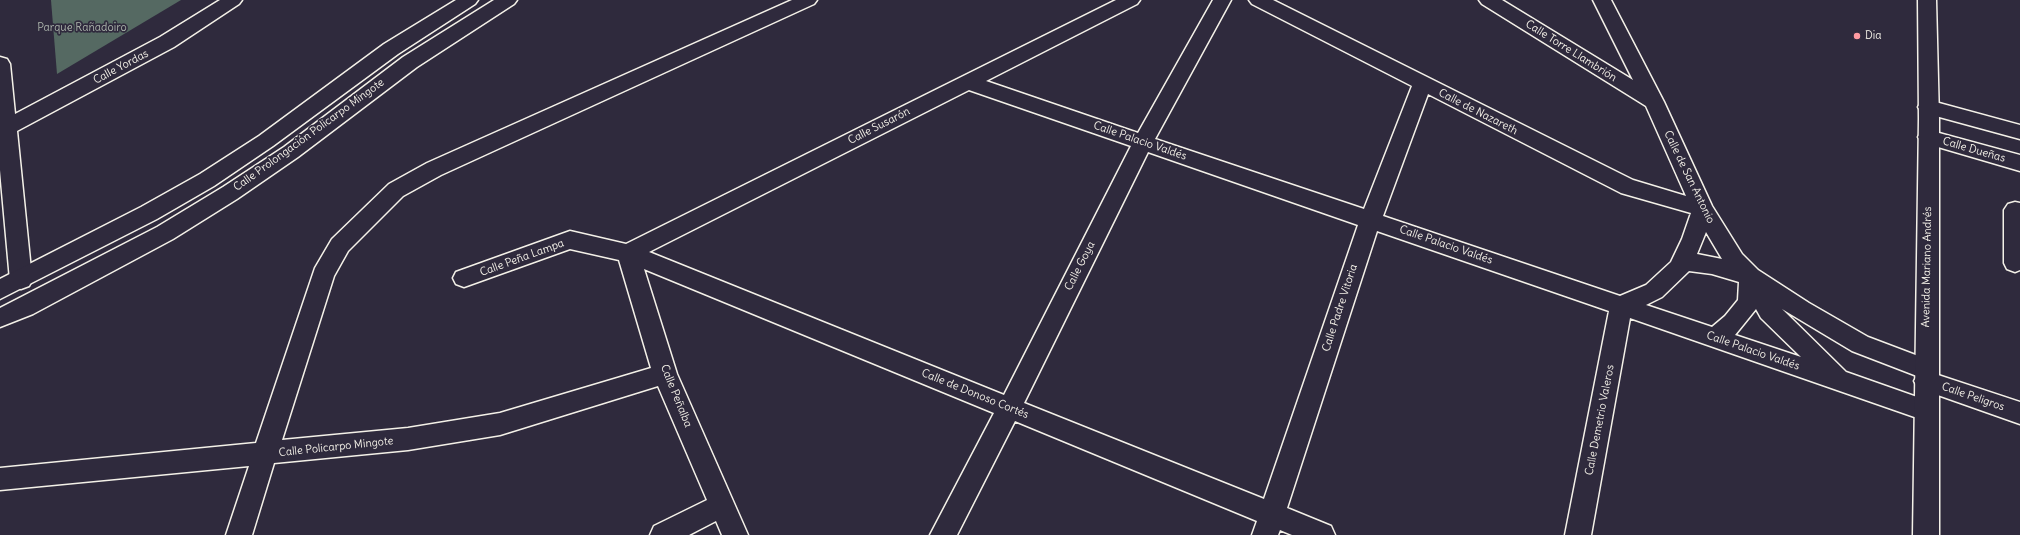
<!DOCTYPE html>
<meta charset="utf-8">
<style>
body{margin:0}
canvas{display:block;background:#2f2a3d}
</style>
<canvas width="2020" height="535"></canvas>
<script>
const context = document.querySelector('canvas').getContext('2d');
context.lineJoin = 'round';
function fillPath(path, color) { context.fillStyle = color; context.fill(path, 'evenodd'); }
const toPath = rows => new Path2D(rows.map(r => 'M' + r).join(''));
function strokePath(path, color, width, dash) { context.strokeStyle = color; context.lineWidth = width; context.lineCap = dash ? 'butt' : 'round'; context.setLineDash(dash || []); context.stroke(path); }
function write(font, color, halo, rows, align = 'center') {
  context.font = font + ' Delius,sans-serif'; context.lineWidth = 3.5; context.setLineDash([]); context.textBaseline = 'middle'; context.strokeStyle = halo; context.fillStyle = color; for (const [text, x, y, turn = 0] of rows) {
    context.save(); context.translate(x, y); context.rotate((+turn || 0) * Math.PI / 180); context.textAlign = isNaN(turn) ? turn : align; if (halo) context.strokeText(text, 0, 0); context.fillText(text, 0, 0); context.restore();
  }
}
const green = toPath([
 [51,0,181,0,57,74]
]);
const street = toPath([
 [220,0,242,0,239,4,174,47,17,131,32,280,29,286,21,289,13,286,10,280,0,170,0,57,7,59,10,64,15,114,160,37,220,0],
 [792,0,817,0,814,4,441,175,403,196,348,251,334,276,282,440,408,428,500,413,651,368,619,260,570,249,464,287,456,284,453,278,456,272,570,231,626,244,1116,0,1140,0,1137,4,986,81,1138,133,1213,0,1231,0,1155,139,1364,209,1412,86,1252,4,1249,0,1273,0,1633,180,1686,196,1646,106,1482,4,1479,0,1502,0,1633,80,1593,0,1611,0,1664,102,1712,206,1742,254,1758,270,1809,303,1868,337,1934,362,1938,369,1935,374,2020,402,2020,424,1918,388,1914,381,1917,376,1852,351,1782,309,1846,372,1934,403,1938,410,1934,417,1926,421,1630,318,1591,535,1565,535,1609,311,1377,231,1287,508,1331,526,1335,535,1292,535,1280,530,1278,535,1252,535,1257,521,1015,421,957,535,930,535,994,413,644,269,677,374,748,535,722,535,716,521,689,535,650,535,654,526,707,500,658,386,500,435,408,450,274,463,252,535,226,535,249,466,0,490,0,468,256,443,315,268,332,239,389,184,427,163,792,0],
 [969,90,1131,146,1004,395,649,252,969,90],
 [1428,94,1621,193,1691,213,1682,239,1671,262,1646,285,1620,296,1383,216,1428,94],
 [1148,152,1358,225,1264,499,1024,403,1148,152],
 [1706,232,1722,259,1697,254,1706,232],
 [1689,271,1712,274,1739,282,1738,300,1725,316,1712,327,1646,305,1662,297,1689,271],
 [1756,309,1761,318,1801,357,1735,335,1756,309],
 [1928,100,2020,125,2020,139,1921,112,1918,107,1921,102,1928,100],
 [1928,130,2020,155,2020,171,1921,142,1918,137,1921,132,1928,130],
 [2015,202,2020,203,2020,270,2015,272,2007,269,2004,263,2004,210,2008,204,2015,202]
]);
const secondary = toPath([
 [1918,0,1936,0,1939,119,1939,535,1913,535,1919,119,1918,0]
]);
const primary = toPath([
 [456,0,478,0,475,4,398,54,273,146,214,186,157,219,0,299,0,279,141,207,200,174,259,136,384,44,456,0],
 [494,0,517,0,514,4,417,67,298,157,237,199,173,239,33,314,0,327,0,308,157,227,223,187,284,147,403,57,494,0]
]);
const markers = [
 [1857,36,4,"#ff9aa2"]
];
const parkNames = [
 ["Parque Rañadoiro",82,28]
];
const poiNames = [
 ["Dia",1865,36]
];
const streetNames = [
 ["Calle Torre Llambrión",1571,51,32],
 ["Calle Yordas",121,67,-28],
 ["Calle de Nazareth",1478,112,27],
 ["Calle Susarón",879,126,-27],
 ["Calle Prolongación Policarpo Mingote",309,135,-36],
 ["Calle Palacio Valdés",1140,141,19],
 ["Calle Dueñas",1974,150,16],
 ["Calle de San Antonio",1689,177,64],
 ["Calle Palacio Valdés",1446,245,19],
 ["Calle Peña Lampa",522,258,-20],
 ["Calle Goya",1080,266,-63],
 ["Avenida Mariano Andrés",1927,267,-89],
 ["Calle Padre Vitoria",1340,308,-72],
 ["Calle Palacio Valdés",1753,351,19],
 ["Calle de Donoso Cortés",975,394,22],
 ["Calle Peñalba",676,396,68],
 ["Calle Peligros",1973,397,19],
 ["Calle Demetrio Valeros",1600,420,-79],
 ["Calle Policarpo Mingote",336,447,-6]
];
fillPath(green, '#556962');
strokePath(street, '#f4f1e8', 3);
strokePath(secondary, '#f4f1e8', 3);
strokePath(primary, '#f4f1e8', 3);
fillPath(street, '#2f2a3d');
fillPath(secondary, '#2f2a3d');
fillPath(primary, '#2f2a3d');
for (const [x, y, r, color] of markers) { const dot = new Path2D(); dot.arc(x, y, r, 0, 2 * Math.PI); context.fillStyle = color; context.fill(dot); strokePath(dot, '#2f2a3d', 1.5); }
write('11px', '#acb4ac', '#2f2a3d', parkNames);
write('11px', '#f4f1e8', '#2f2a3d', poiNames, 'left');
write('11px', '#f4f1e8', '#2f2a3d', streetNames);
</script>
